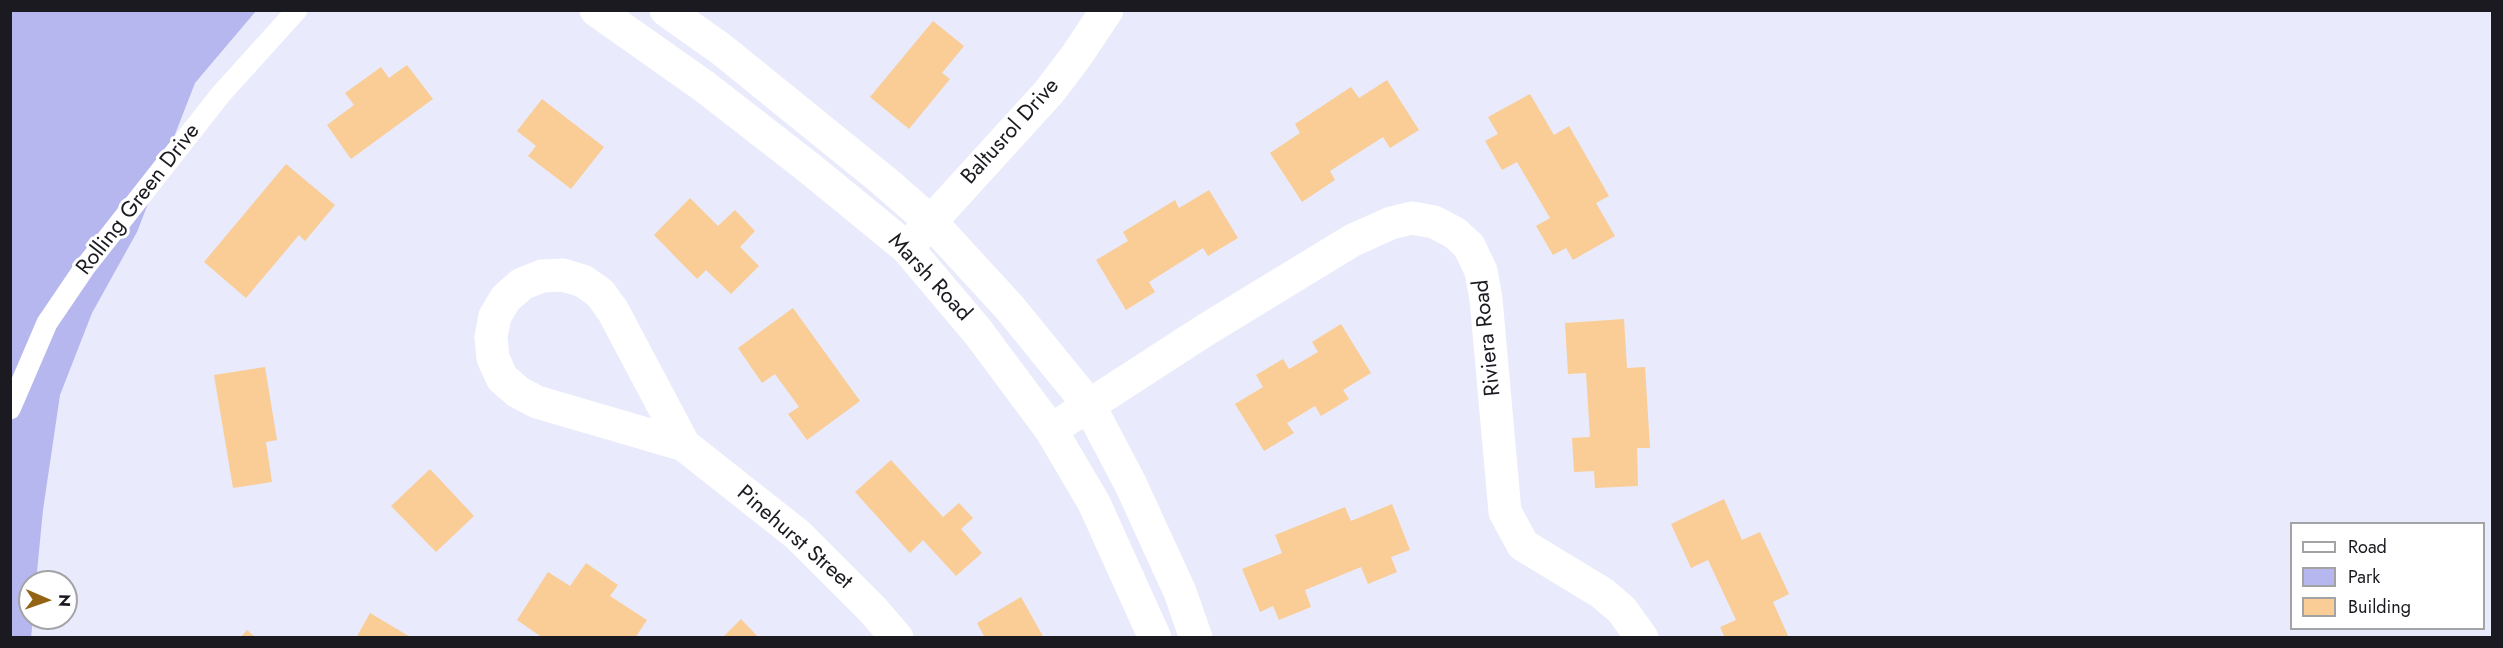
<!DOCTYPE html>
<style>
body{margin:0}
#map{position:relative;width:2503px;height:648px;overflow:hidden;background:#e9eafb;font-family:Jost,sans-serif}
canvas{display:block}
.frame{position:absolute;inset:0;border:12px solid #1a1a20;pointer-events:none}
.legend{position:absolute;left:2290px;top:522px;width:195px;height:108px;box-sizing:border-box;background:#fff;border:2px solid #a3a3a6;margin:0;padding:8px 10px;list-style:none;font-size:18px;color:#1a1a20}
.legend li{display:flex;align-items:center;gap:12px;height:30px}
.legend b{width:30px;border:2px solid #a3a3a6}
.north{position:absolute;left:18px;top:570px;width:60px;height:60px;box-sizing:border-box;background:#fff;border:2px solid #a3a3a6;border-radius:50%;rotate:92deg;font-size:16px;font-weight:700;line-height:24px;text-align:center;color:#1a1a20}
.north::after{content:'';display:block;margin:auto;width:21px;height:27px;background:#946314;clip-path:polygon(50% 0,100% 100%,50% 72%,0 100%)}
</style>
<div id="map">
<canvas width="2503" height="648"></canvas>
<div class="frame"></div>
<ul class="legend">
<li><b style="height:8px;background:#fff"></b>Road</li>
<li><b style="height:16px;background:#b7b7ef"></b>Park</li>
<li><b style="height:16px;background:#f9cd95"></b>Building</li>
</ul>
<div class="north">N</div>
</div>
<script>
const context = document.querySelector('canvas').getContext('2d');
context.lineJoin = 'round';
function fillPath(path, color) { context.fillStyle = color; context.fill(path, 'evenodd'); }
const toPath = rows => new Path2D(rows.map(r => 'M' + r).join(''));
function strokePath(path, color, width, dash) { context.strokeStyle = color; context.lineWidth = width; context.lineCap = dash ? 'butt' : 'round'; context.setLineDash(dash || []); context.stroke(path); }
function write(font, color, halo, rows, align = 'center') {
  context.font = font + ' Jost,sans-serif'; context.lineWidth = 6; context.setLineDash([]); context.textBaseline = 'middle'; context.strokeStyle = halo; context.fillStyle = color; for (const [text, x, y, turn = 0] of rows) {
    context.save(); context.translate(x, y); context.rotate((+turn || 0) * Math.PI / 180); context.textAlign = isNaN(turn) ? turn : align; if (halo) context.strokeText(text, 0, 0); context.fillText(text, 0, 0); context.restore();
  }
}
const green = toPath([
 [10,11,256,11,195,83,137,232,92,313,60,395,43,510,36,582,30,582,30,618,33,618,31,638,10,637]
]);
const building = toPath([
 [933,21,964,46,942,73,950,79,909,129,870,97],
 [407,65,433,99,351,159,327,125,354,105,345,93,381,67,389,78],
 [1387,80,1419,130,1390,148,1383,137,1330,171,1335,180,1302,202,1270,153,1300,133,1295,124,1351,87,1359,98],
 [1530,94,1554,135,1569,126,1609,196,1596,203,1615,236,1573,260,1566,248,1553,255,1536,226,1550,218,1517,162,1502,170,1485,141,1498,134,1488,117],
 [542,99,604,147,571,189,528,156,536,146,517,131],
 [286,164,335,205,305,241,299,235,246,298,204,262],
 [1209,190,1238,238,1208,256,1203,248,1149,282,1155,292,1126,310,1096,260,1128,241,1123,232,1175,200,1179,208],
 [690,198,718,226,735,210,755,231,740,247,759,266,731,294,706,270,697,279,654,235],
 [793,308,860,401,807,440,788,414,799,407,775,374,762,383,738,348],
 [1624,319,1627,368,1645,367,1650,448,1637,448,1638,486,1595,488,1594,471,1574,472,1572,438,1590,437,1586,373,1568,374,1565,323],
 [1341,324,1371,373,1343,390,1349,399,1321,416,1315,406,1287,423,1294,433,1264,451,1235,404,1263,387,1256,375,1283,359,1289,369,1318,352,1312,342],
 [265,367,277,440,266,442,272,482,233,488,214,375],
 [891,460,943,517,959,503,973,518,961,529,982,553,956,576,923,540,910,553,855,492],
 [430,469,474,516,436,552,391,506],
 [1724,499,1742,540,1760,532,1789,594,1773,602,1789,638,1725,638,1720,627,1736,620,1708,560,1691,568,1671,524],
 [1392,504,1410,550,1391,557,1397,572,1368,584,1361,567,1305,590,1311,607,1279,620,1273,606,1260,612,1242,569,1282,553,1275,535,1345,507,1351,521],
 [586,563,618,585,610,596,647,620,635,638,543,638,517,620,548,572,570,586],
 [1021,597,1044,638,985,638,977,623],
 [370,613,412,638,356,638],
 [741,619,759,638,722,638],
 [247,630,256,638,240,638]
]);
const lane = toPath([
 [10,409,47,323,85,267,221,94,297,10]
]);
const street = toPath([
 [596,10,705,87,808,167,907,248,978,332,1051,430,1094,503,1155,638],
 [666,10,721,49,884,181,931,222,1010,308,1089,405,1131,485,1180,592,1196,638],
 [916,238,1049,92,1077,55,1107,10],
 [1051,430,1207,329,1353,240,1391,223,1412,218,1434,222,1455,233,1469,246,1481,271,1486,299,1505,512,1523,545,1602,593,1622,610,1642,638],
 [684,445,613,311,600,293,583,281,563,275,542,276,522,284,506,298,495,316,491,337,493,358,502,378,518,392,537,402,684,445,798,535,873,610,897,638]
]);
const streetNames = [
 ["Baltusrol Drive",1011,132,-48],
 ["Rolling Green Drive",139,200,-52],
 ["Marsh Road",929,278,47],
 ["Riviera Road",1488,338,-96],
 ["Pinehurst Street",794,538,41]
];
fillPath(green, '#b7b7ef');
fillPath(building, '#f9cd95');
strokePath(lane, '#fff', 21);
strokePath(street, '#fff', 33);
write('22px', '#1a1a20', '#fff', streetNames);
</script>
